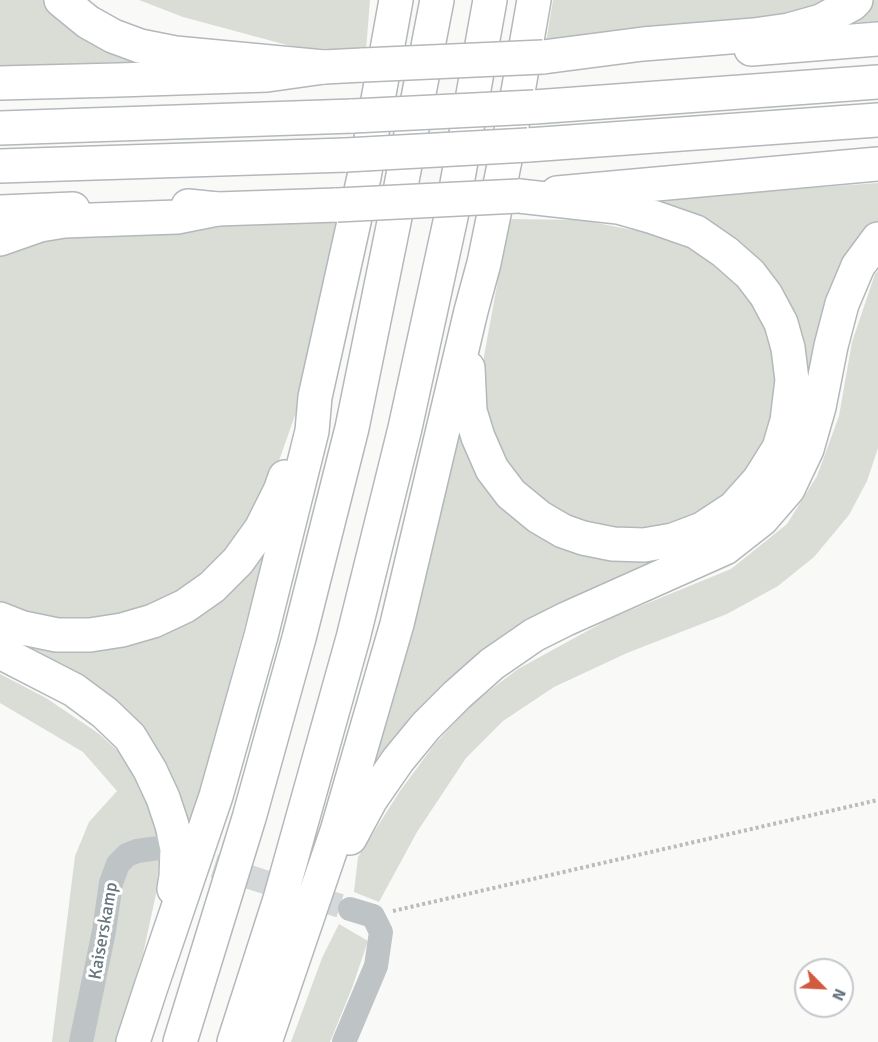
<!DOCTYPE html>
<style>
body{margin:0}
#map{position:relative;width:878px;height:1042px;overflow:hidden;background:#f9f9f7;font-family:Signika,sans-serif}
canvas{display:block}
.north{position:absolute;left:794px;top:958px;width:60px;height:60px;box-sizing:border-box;background:#fff;border:2px solid #c2c8cb;border-radius:50%;rotate:114deg;font-size:16px;font-weight:700;line-height:24px;text-align:center;color:#66757e}
.north::after{content:'';display:block;margin:auto;width:21px;height:27px;background:#d15a3f;clip-path:polygon(50% 0,100% 100%,50% 72%,0 100%)}
</style>
<div id="map">
<canvas width="878" height="1042"></canvas>
<div class="north">N</div>
</div>
<script>
const context = document.querySelector('canvas').getContext('2d');
context.lineJoin = 'round';
function fillPath(path, color) { context.fillStyle = color; context.fill(path, 'evenodd'); }
const toPath = rows => new Path2D(rows.map(r => 'M' + r).join(''));
function strokePath(path, color, width, dash) { context.strokeStyle = color; context.lineWidth = width; context.lineCap = dash ? 'butt' : 'round'; context.setLineDash(dash || []); context.stroke(path); }
function write(font, color, halo, rows, align = 'center') {
  context.font = font + ' Signika,sans-serif'; context.lineWidth = 6; context.setLineDash([]); context.textBaseline = 'middle'; context.strokeStyle = halo; context.fillStyle = color; for (const [text, x, y, turn = 0] of rows) {
    context.save(); context.translate(x, y); context.rotate((+turn || 0) * Math.PI / 180); context.textAlign = isNaN(turn) ? turn : align; if (halo) context.strokeText(text, 0, 0); context.fillText(text, 0, 0); context.restore();
  }
}
const green = toPath([
 [0,0,45,0,74,26,141,63,0,66],
 [139,0,370,0,366,50,298,48,183,17],
 [553,0,824,0,802,12,743,28,546,42],
 [874,0,878,0,878,21,849,23,849,20],
 [878,183,878,224,811,400,757,513,547,617,370,782,460,434,574,548,751,509,801,342,650,199],
 [509,219,582,220,653,234,691,248,724,271,749,296,768,334,775,371,774,408,764,444,747,470,725,494,693,516,653,529,612,529,575,519,545,504,517,479,499,452,483,408,484,356],
 [342,221,299,404,275,472,250,520,215,564,184,591,138,610,86,620,47,618,0,602,0,255,28,244,90,229],
 [878,271,878,448,867,481,849,515,814,557,778,586,727,614,627,653,554,687,503,721,466,758,417,832,379,902,354,892,358,857,400,791,434,745,473,703,518,669,609,619,731,569,787,524,817,476,839,416,852,342,875,274],
 [267,545,189,831,162,766,0,640,121,644],
 [0,674,46,698,98,733,128,760,147,796,157,836,130,841,74,1042,52,1042,75,856,89,822,117,791,83,752,0,703],
 [159,858,156,894,143,954,115,1042,90,1042,124,872,132,864],
 [339,924,368,941,352,988,330,1042,291,1042,322,958]
]);
const minorTunnel = toPath([
 [180,855,350,909]
]);
const path = toPath([
 [393,911,878,800]
]);
const minor = toPath([
 [81,1042,104,931,111,883,118,864,127,855,137,851,158,848],
 [344,1042,376,966,381,932,373,916,350,909]
]);
const trunk = toPath([
 [751,49,878,39],
 [0,83,118,80,267,75,324,67,363,65],
 [534,107,878,82],
 [0,128,353,116],
 [528,145,878,120],
 [0,166,346,155],
 [557,193,878,164],
 [188,206,217,209,337,205],
 [0,212,73,209]
]);
const motorway = toPath([
 [61,0,88,22,113,36,140,46,175,53,324,67],
 [543,57,643,44,754,35,789,30,821,21,852,4,856,0],
 [0,239,40,225,64,221,177,217,217,209],
 [468,368,470,411,478,437,492,469,511,494,539,517,563,531,583,538,613,544,644,545,673,540,702,529,734,508,759,480,779,448,787,421,792,380,788,348,781,323,766,295,750,274,725,252,696,232,653,217,618,207,519,196],
 [0,619,23,628,57,635,90,635,122,630,153,621,185,606,212,587,238,561,261,529,280,491,285,477],
 [0,652,74,690,105,713,130,737,150,770,163,798,172,825,177,849,176,876,174,889],
 [350,838,371,799,398,760,426,726,457,695,492,664,534,635,566,619,725,548,762,519,788,489,807,449,819,407,831,346,842,304,858,266,878,239],
 [133,1042,151,987,216,796,261,636,312,431,315,397,364,177,396,0],
 [180,1042,249,818,299,638,352,428,394,222,437,0],
 [234,1042,280,899,353,638,405,428,451,217,490,0],
 [265,1042,337,831,397,624,471,311,484,263,512,126,534,0]
]);
const trunkBridge = toPath([
 [363,65,543,57],
 [353,116,534,107],
 [346,155,528,145],
 [337,205,519,196]
]);
const streetNames = [
 ["Kaiserskamp",104,931,-80]
];
fillPath(green, '#d9ddd6');
strokePath(minorTunnel, '#d4d8d9', 24, [24, 12]);
strokePath(trunk, '#b4b8bb', 36);
strokePath(motorway, '#b4b8bb', 36);
strokePath(path, '#b9bcbe', 4, [3, 3]);
strokePath(minor, '#bec3c6', 24);
strokePath(trunk, '#fff', 33);
strokePath(motorway, '#fff', 33);
strokePath(trunkBridge, '#b4b8bb', 36, []);
strokePath(trunkBridge, '#fff', 33);
write('18px', '#66757e', '#fff', streetNames);
</script>
